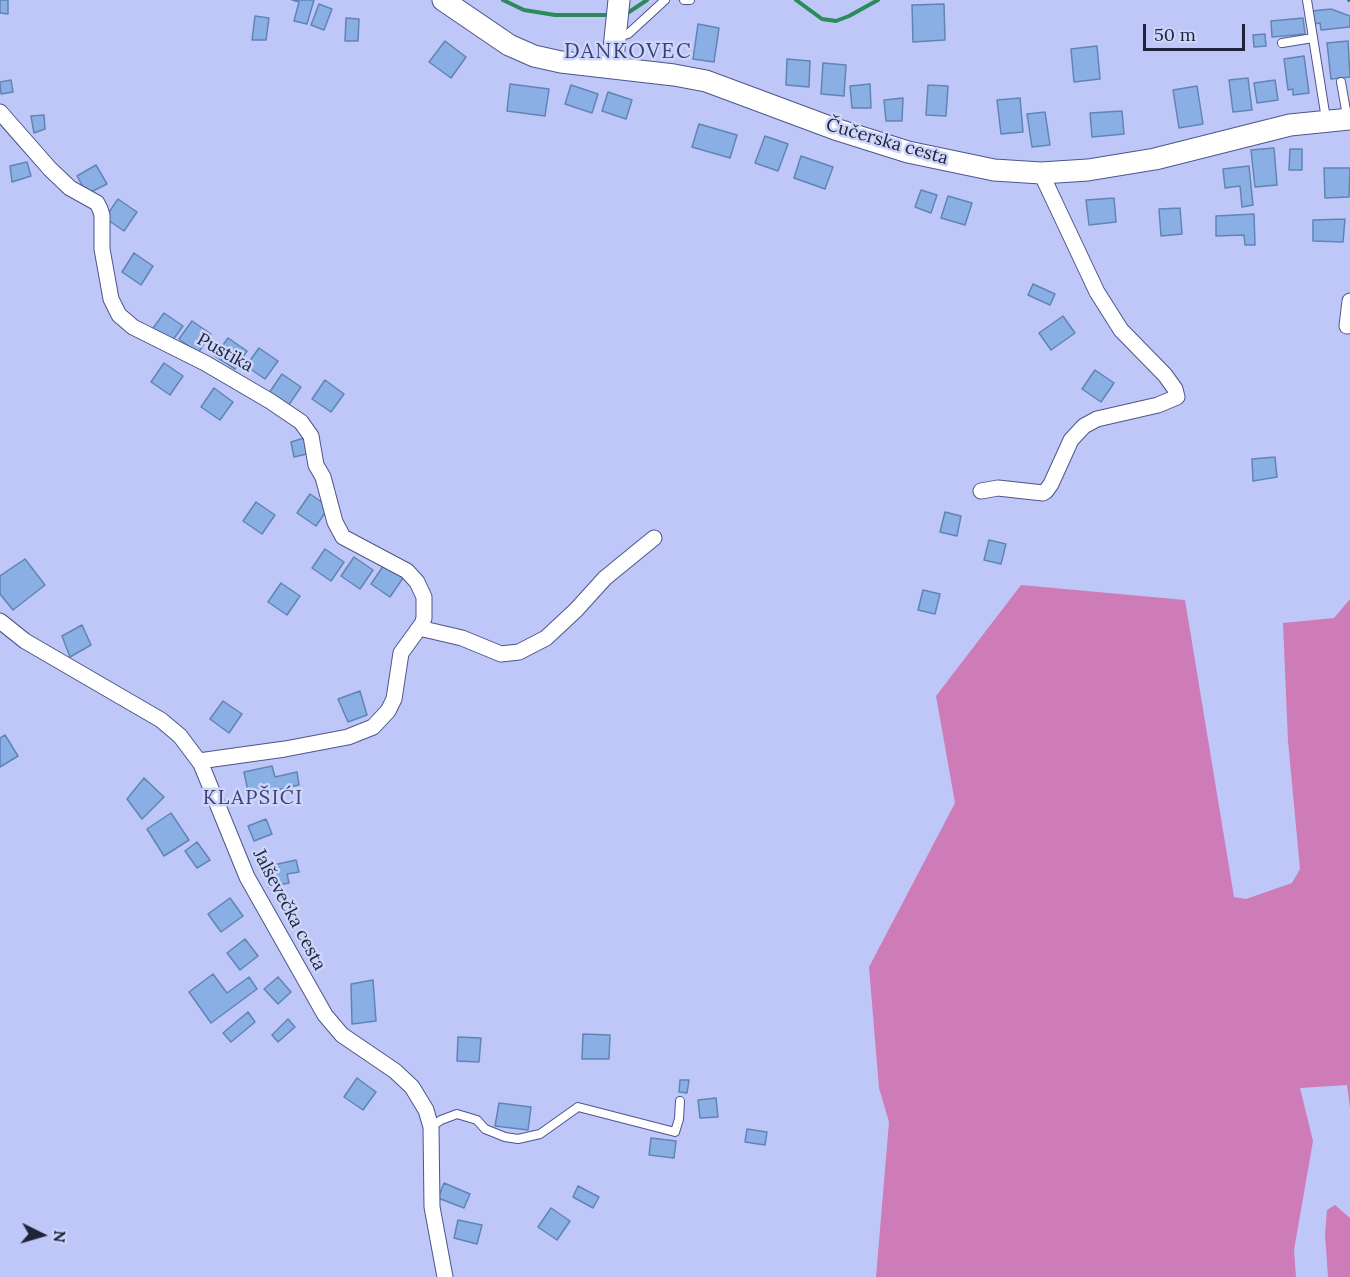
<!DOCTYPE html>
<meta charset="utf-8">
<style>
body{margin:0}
#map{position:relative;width:1350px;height:1277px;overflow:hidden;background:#bec7f8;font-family:Lora,serif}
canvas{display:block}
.north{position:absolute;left:12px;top:1205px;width:60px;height:60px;-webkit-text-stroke:4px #ced5fa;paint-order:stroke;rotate:95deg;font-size:16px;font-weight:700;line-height:24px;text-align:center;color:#20233a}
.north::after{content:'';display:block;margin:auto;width:21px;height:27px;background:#20233a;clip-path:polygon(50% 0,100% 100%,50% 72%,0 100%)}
.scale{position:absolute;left:1143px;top:24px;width:102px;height:27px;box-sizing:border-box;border:3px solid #20233a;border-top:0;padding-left:8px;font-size:18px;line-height:21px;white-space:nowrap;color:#20233a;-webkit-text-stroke:4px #ced5fa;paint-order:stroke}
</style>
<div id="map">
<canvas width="1350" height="1277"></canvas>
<div class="north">N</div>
<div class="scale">50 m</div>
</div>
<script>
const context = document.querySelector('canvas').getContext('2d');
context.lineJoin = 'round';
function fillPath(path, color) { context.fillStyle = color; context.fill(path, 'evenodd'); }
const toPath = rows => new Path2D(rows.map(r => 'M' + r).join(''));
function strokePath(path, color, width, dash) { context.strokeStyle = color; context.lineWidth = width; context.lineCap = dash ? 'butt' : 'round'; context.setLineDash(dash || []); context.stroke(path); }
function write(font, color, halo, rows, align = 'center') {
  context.font = font + ' Lora,serif'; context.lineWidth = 5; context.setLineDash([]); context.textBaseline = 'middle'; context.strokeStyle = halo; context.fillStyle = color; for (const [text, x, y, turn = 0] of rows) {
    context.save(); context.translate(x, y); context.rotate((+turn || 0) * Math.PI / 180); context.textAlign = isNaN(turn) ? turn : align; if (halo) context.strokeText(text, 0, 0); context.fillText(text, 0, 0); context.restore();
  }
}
const green = toPath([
 [1021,585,1185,600,1234,897,1246,899,1292,883,1300,869,1288,741,1283,623,1334,618,1350,599,1350,1108,1347,1085,1300,1088,1313,1141,1294,1250,1296,1277,876,1277,889,1122,879,1088,869,967,955,803,936,696],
 [1335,1205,1350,1218,1350,1277,1328,1277,1325,1234,1327,1210]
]);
const stream = toPath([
 [503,0,524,10,555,15,611,15],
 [796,0,822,19,836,21,849,16,878,0],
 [1349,0,1350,0],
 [624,13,629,12,647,0]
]);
const building = toPath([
 [0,0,8,0,8,14,0,13,0,0],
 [292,0,314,0,307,24,294,21,299,2,292,0],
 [319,4,332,9,324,30,311,25,319,4],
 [944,4,945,40,913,42,912,5,944,4],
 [1331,9,1350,16,1350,27,1321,30,1320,23,1314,24,1312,11,1331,9],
 [255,16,269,18,266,40,252,40,255,16],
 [346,18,359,19,358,41,345,41,346,18],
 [1303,18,1305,34,1272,37,1271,21,1303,18],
 [698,24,719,28,714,62,693,59,698,24],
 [1265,34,1266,46,1254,47,1253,35,1265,34],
 [445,41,466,57,451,78,429,62,445,41],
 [1348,41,1350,77,1331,79,1327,43,1348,41],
 [1097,46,1100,79,1074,82,1071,49,1097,46],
 [1304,56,1309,93,1293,95,1293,89,1288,90,1284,59,1304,56],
 [787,59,810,61,809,87,786,85,787,59],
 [823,63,846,65,844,96,821,94,823,63],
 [1248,78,1252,110,1233,112,1229,80,1248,78],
 [11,80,13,92,1,94,0,82,11,80],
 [1275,80,1278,100,1257,103,1254,83,1275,80],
 [510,84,549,89,545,116,507,111,510,84],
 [870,84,871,108,852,108,850,86,870,84],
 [571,85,598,94,592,113,565,104,571,85],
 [928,85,948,86,946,116,926,115,928,85],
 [1197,86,1203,124,1179,128,1173,90,1197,86],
 [608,92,632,100,626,119,602,111,608,92],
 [903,98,902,121,886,121,884,100,903,98],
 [1020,98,1023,132,1001,134,997,100,1020,98],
 [1122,111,1124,134,1092,137,1090,113,1122,111],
 [1045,112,1050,145,1032,147,1027,114,1045,112],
 [44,115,45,129,34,133,31,116,44,115],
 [699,124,737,135,730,158,692,147,699,124],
 [765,136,788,144,778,171,755,163,765,136],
 [1274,148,1277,185,1255,187,1251,150,1274,148],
 [1290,149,1302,149,1302,170,1289,170,1290,149],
 [801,156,833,167,825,189,794,178,801,156],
 [27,162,31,176,12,182,10,166,27,162],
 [96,165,107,184,87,194,77,176,96,165],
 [1249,166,1253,205,1242,207,1240,186,1225,188,1223,169,1249,166],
 [1324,168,1350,168,1349,197,1325,198,1324,168],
 [921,190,937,195,931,213,915,207,921,190],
 [948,196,972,203,965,225,941,218,948,196],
 [1114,198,1116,222,1089,225,1086,200,1114,198],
 [118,199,137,212,124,231,105,218,118,199],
 [1180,208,1182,234,1161,236,1159,209,1180,208],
 [1254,214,1255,245,1245,245,1244,235,1216,236,1216,216,1254,214],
 [1345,219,1343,242,1313,241,1313,220,1345,219],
 [134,253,153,266,141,285,122,272,134,253],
 [1033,284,1055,294,1050,305,1028,295,1033,284],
 [164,313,183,326,170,344,151,331,164,313],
 [1063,316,1075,333,1051,350,1039,333,1063,316],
 [192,321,211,334,198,353,179,339,192,321],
 [228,338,247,351,235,369,215,356,228,338],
 [259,348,278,361,265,379,246,366,259,348],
 [164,363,183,376,170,395,151,382,164,363],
 [1095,370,1114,383,1101,402,1082,389,1095,370],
 [282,374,301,387,288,406,269,393,282,374],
 [325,380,344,394,331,412,312,399,325,380],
 [214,388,233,402,220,420,201,407,214,388],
 [307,437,311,453,294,457,291,442,307,437],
 [1275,457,1277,477,1253,481,1252,459,1275,457],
 [310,494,329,507,316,526,297,513,310,494],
 [256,502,275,515,262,534,243,521,256,502],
 [945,512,961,516,957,536,940,532,945,512],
 [989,540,1006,544,1001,564,984,560,989,540],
 [325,549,344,562,331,581,312,568,325,549],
 [354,557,373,570,360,589,341,576,354,557],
 [25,559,45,585,13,610,0,594,0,576,25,559],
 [384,565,403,578,390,597,371,584,384,565],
 [281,583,300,596,287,615,268,602,281,583],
 [923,590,940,594,935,614,918,610,923,590],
 [82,625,91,645,70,657,62,636,82,625],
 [360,691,367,715,348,722,338,699,360,691],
 [223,701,242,714,229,733,210,719,223,701],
 [5,735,18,756,0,767,0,738,5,735],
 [272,766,275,777,297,772,299,785,249,796,244,772,272,766],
 [144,778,164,797,142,819,127,799,144,778],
 [171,813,189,840,164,856,147,829,171,813],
 [266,819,272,834,254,841,248,826,266,819],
 [197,842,210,860,197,868,185,851,197,842],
 [296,860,299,872,287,874,289,883,269,887,264,867,296,860],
 [230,898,243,916,221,932,208,914,230,898],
 [245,939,258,956,240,970,227,953,245,939],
 [213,974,227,993,249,977,257,989,211,1023,189,992,213,974],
 [278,977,291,992,278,1004,264,989,278,977],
 [373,980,376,1021,352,1024,351,984,373,980],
 [248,1012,255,1022,231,1042,223,1033,248,1012],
 [288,1019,295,1027,278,1042,272,1035,288,1019],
 [583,1034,610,1035,609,1059,582,1059,583,1034],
 [458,1037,481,1038,479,1062,457,1061,458,1037],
 [357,1078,376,1092,363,1110,344,1097,357,1078],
 [680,1080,689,1080,687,1093,679,1092,680,1080],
 [716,1098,718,1117,700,1118,698,1100,716,1098],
 [499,1103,531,1107,528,1130,495,1126,499,1103],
 [747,1129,767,1132,765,1145,745,1142,747,1129],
 [651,1138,676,1141,674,1158,649,1155,651,1138],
 [444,1183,470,1194,464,1208,438,1198,444,1183],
 [578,1186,599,1197,593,1208,573,1197,578,1186],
 [551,1208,570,1221,557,1240,538,1227,551,1208],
 [458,1220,482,1225,477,1244,454,1238,458,1220]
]);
const lane = toPath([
 [684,0,690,0],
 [1307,0,1326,119],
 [618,37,628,34,665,0],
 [1282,43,1313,38],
 [1341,82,1347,116],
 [431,1127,441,1120,457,1114,477,1120,485,1129,505,1137,518,1139,540,1134,578,1107,675,1132,679,1119,680,1101]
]);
const street = toPath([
 [0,112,50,169,70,188,97,203,100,209,102,215,102,249,111,299,119,315,133,327,205,363,270,401,301,422,311,436,316,465,323,477,335,522,343,537,407,571,417,582,424,597,424,618,422,624,401,653,394,699,388,711,373,727,348,737,285,749,199,761],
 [1347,326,1350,301],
 [981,491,998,488,1043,493,1046,491,1051,484,1071,440,1084,426,1097,419,1158,405,1177,397,1175,389,1165,375,1121,330,1097,292,1041,173],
 [0,621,25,641,161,720,180,736,201,764,247,877,325,1015,342,1035,395,1071,412,1087,426,1110,431,1127,432,1207,445,1277],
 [419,628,462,638,501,654,519,652,546,638,576,610,605,578,654,538]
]);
const secondary = toPath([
 [443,0,509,45,534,56,561,62,674,75,706,81,835,129,908,152,994,170,1041,173,1088,170,1155,159,1290,125,1350,119],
 [612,68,619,0]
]);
const streetNames = [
 ["Čučerska cesta",887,142,16],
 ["Pustika",225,353,29],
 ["Jalševečka cesta",289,910,62]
];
const neighbourhoodNames = [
 ["KLAPŠIĆI",253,798]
];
const quarterNames = [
 ["DANKOVEC",628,52]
];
fillPath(green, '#cd7cb8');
strokePath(stream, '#2c8b5a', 4);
fillPath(building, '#8aafe4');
strokePath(building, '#6184b6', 1.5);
strokePath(lane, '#4e558a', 10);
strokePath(street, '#4e558a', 17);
strokePath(secondary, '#4e558a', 23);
strokePath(lane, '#fff', 8);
strokePath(street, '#fff', 15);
strokePath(secondary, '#fff', 21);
write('18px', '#20233a', '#ced5fa', streetNames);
context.letterSpacing = '1.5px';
write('20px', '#3b4174', '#ced5fa', neighbourhoodNames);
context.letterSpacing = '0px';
context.letterSpacing = '1.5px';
write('21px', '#3b4174', '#ced5fa', quarterNames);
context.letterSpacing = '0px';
</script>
